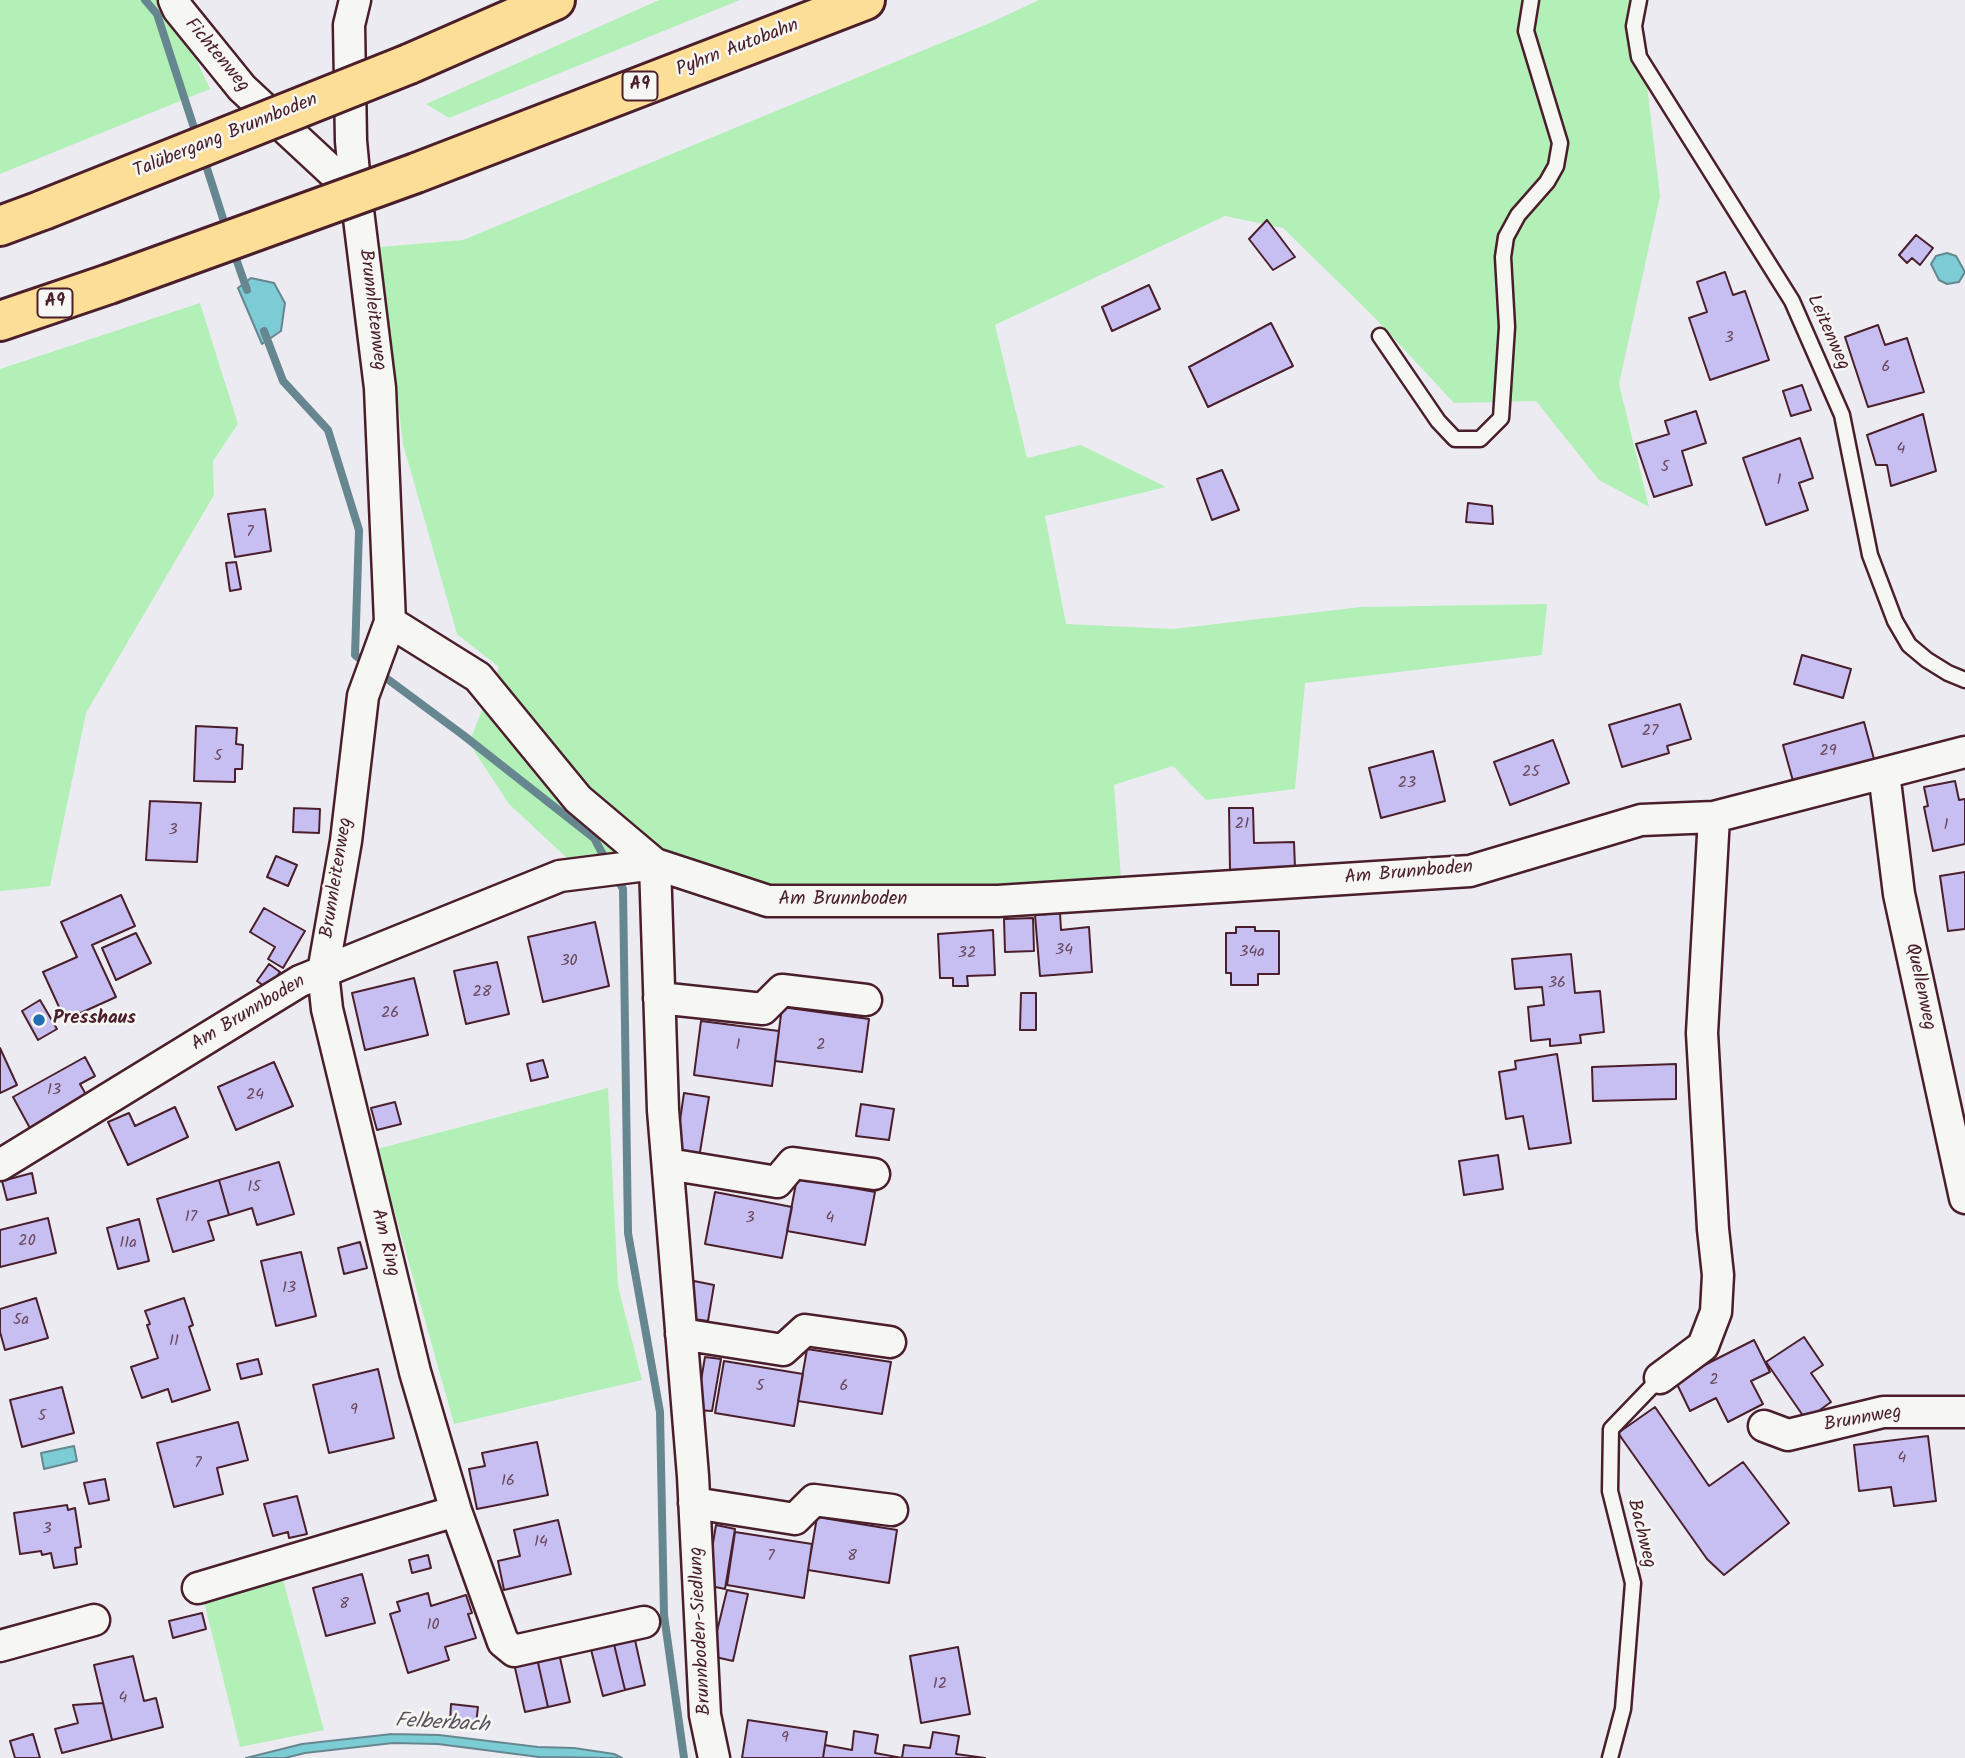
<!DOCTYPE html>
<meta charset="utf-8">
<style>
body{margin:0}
canvas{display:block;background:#edebf2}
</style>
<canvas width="1965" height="1758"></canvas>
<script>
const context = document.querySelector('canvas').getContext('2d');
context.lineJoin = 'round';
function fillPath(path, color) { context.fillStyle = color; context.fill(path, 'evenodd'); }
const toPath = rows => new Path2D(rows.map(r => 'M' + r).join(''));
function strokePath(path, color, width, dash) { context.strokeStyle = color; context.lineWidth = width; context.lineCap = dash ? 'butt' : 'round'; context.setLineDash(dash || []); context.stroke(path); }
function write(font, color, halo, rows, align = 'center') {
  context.font = font + ' Kalam,sans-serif'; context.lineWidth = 5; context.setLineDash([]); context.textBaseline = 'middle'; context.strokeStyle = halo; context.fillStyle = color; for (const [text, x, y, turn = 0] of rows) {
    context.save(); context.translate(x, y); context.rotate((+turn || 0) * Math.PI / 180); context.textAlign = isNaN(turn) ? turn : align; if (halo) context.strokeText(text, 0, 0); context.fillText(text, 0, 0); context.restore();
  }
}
const green = toPath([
 [0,0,169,0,210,89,0,174],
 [659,0,740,0,449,118,426,104],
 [1039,0,1637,0,1660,196,1619,384,1649,507,1599,480,1536,401,1454,403,1373,316,1283,228,1225,216,995,325,1027,458,1081,445,1166,487,1045,516,1066,624,1173,629,1361,607,1547,604,1542,655,1305,683,1295,789,1206,800,1173,766,1114,785,1121,879,898,918,748,913,648,877,568,859,509,804,469,743,499,667,457,634,403,444,379,247,463,240,992,22],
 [200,303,238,424,213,461,214,495,86,713,50,886,0,891,0,369],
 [608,1088,618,1286,642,1380,454,1424,377,1149],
 [282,1576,324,1730,240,1747,204,1602]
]);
const water = toPath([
 [1947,253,1956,256,1965,272,1959,282,1947,284,1939,280,1931,264,1936,256,1947,253],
 [251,278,274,283,285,303,281,331,262,344,238,288,251,278],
 [74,1446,77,1461,44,1469,41,1453,74,1446],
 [392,1734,439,1735,538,1747,574,1748,614,1754,622,1758,539,1757,438,1744,393,1743,305,1753,285,1758,246,1758,302,1744,392,1734]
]);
const stream = toPath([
 [145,0,157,14,197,137],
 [203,156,227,231],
 [233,250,247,290],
 [264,331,283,381,328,430,359,530,355,655,367,664],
 [378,672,463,735,594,838,608,864],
 [615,875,623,889,628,1233,660,1412,664,1615,684,1758]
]);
const building = toPath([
 [1267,220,1295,257,1273,270,1249,239,1267,220],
 [1916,235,1933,248,1920,265,1912,258,1907,263,1899,255,1916,235],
 [1725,272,1733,295,1745,291,1769,360,1710,380,1689,318,1707,312,1697,282,1725,272],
 [1149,285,1160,309,1112,331,1102,307,1149,285],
 [1271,323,1293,366,1208,407,1189,367,1271,323],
 [1878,325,1885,345,1907,338,1924,392,1868,407,1845,337,1878,325],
 [1802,385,1811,410,1791,416,1783,391,1802,385],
 [1696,411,1706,443,1682,451,1692,485,1654,497,1636,444,1669,434,1665,421,1696,411],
 [1923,414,1936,471,1891,486,1887,465,1876,465,1867,435,1923,414],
 [1800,438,1813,478,1799,483,1808,510,1766,525,1743,458,1800,438],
 [1222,470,1239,510,1212,520,1197,479,1222,470],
 [1468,503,1492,506,1493,524,1466,522,1468,503],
 [265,509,271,551,235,557,228,514,265,509],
 [236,562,241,589,230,591,226,563,236,562],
 [1802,655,1851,669,1843,698,1794,684,1802,655],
 [1680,704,1691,739,1667,746,1669,753,1622,767,1609,725,1680,704],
 [1864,722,1874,759,1793,781,1783,745,1864,722],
 [196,726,237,728,236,744,243,745,242,769,235,769,235,782,194,781,196,726],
 [1553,740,1569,783,1510,805,1494,762,1553,740],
 [1433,751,1445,801,1381,818,1369,768,1433,751],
 [1955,781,1959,800,1965,799,1965,844,1933,851,1924,807,1928,806,1924,787,1955,781],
 [150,801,201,803,197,862,146,860,150,801],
 [294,808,320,809,319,833,293,832,294,808],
 [1229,808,1253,808,1254,843,1294,842,1295,868,1230,870,1229,808],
 [276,856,297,865,288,886,267,877,276,856],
 [1965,872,1965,929,1948,931,1940,876,1965,872],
 [121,895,135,926,92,945,116,997,65,1020,43,972,77,957,61,922,121,895],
 [264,908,305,931,283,968,268,959,275,947,250,932,264,908],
 [1060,913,1061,930,1089,927,1092,972,1040,976,1035,915,1060,913],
 [1033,918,1034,951,1005,952,1004,919,1033,918],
 [595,922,609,986,543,1002,528,937,595,922],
 [1236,927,1255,927,1255,931,1279,931,1279,974,1258,974,1258,985,1231,985,1231,973,1226,973,1226,933,1236,933,1236,927],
 [993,930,995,975,967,976,968,986,953,986,953,978,940,978,938,934,993,930],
 [136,933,151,963,116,980,102,948,136,933],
 [1571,954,1575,993,1600,991,1604,1032,1580,1035,1581,1043,1550,1046,1550,1039,1531,1041,1528,1007,1544,1005,1542,987,1515,989,1512,959,1571,954],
 [497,962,509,1014,466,1024,454,971,497,962],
 [269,964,280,972,268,989,257,981,269,964],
 [414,978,428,1035,365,1050,352,993,414,978],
 [1021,993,1036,993,1036,1030,1020,1030,1021,993],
 [40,1000,57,1029,38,1040,22,1011,40,1000],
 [782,1007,869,1019,862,1072,775,1061,782,1007],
 [701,1021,779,1031,772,1086,694,1075,701,1021],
 [0,1048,17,1085,0,1093,0,1048],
 [1557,1054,1571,1143,1529,1149,1523,1116,1506,1119,1499,1072,1516,1069,1515,1061,1557,1054],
 [85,1057,95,1076,80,1084,88,1098,31,1130,13,1097,85,1057],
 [543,1060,548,1077,531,1081,527,1064,543,1060],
 [274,1062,293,1106,236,1130,218,1087,274,1062],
 [1676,1064,1676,1099,1593,1101,1592,1067,1676,1064],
 [684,1093,709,1097,699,1158,675,1154,684,1093],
 [395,1102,401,1124,377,1130,371,1108,395,1102],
 [861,1104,894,1109,889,1140,856,1136,861,1104],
 [175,1107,188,1137,128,1165,108,1122,129,1113,135,1126,175,1107],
 [1498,1155,1503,1189,1464,1195,1459,1161,1498,1155],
 [279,1162,294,1214,257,1225,252,1208,229,1215,219,1180,279,1162],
 [32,1173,36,1193,7,1200,2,1181,32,1173],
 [797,1178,875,1192,865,1245,787,1231,797,1178],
 [219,1180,229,1215,208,1221,214,1240,173,1252,157,1199,219,1180],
 [715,1192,792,1207,782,1258,705,1244,715,1192],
 [48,1218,56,1253,0,1267,0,1230,48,1218],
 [139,1219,149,1261,118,1269,107,1228,139,1219],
 [360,1242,367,1268,344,1274,338,1248,360,1242],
 [301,1252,316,1316,276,1326,261,1261,301,1252],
 [694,1281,714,1285,708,1321,687,1318,694,1281],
 [36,1298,48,1338,5,1350,0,1332,0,1309,36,1298],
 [184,1298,193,1325,189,1327,210,1390,172,1402,168,1389,142,1398,131,1367,158,1358,147,1325,150,1324,145,1311,184,1298],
 [1804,1337,1823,1365,1811,1373,1831,1402,1806,1420,1766,1362,1804,1337],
 [1754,1340,1770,1372,1751,1381,1763,1404,1728,1422,1716,1398,1690,1411,1675,1380,1754,1340],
 [807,1349,891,1362,882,1414,798,1401,807,1349],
 [705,1357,721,1359,712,1411,696,1410,705,1357],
 [258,1359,262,1374,241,1379,237,1364,258,1359],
 [724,1361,803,1374,794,1426,715,1413,724,1361],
 [378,1369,394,1438,329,1453,313,1385,378,1369],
 [62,1387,74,1433,22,1447,10,1400,62,1387],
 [1655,1407,1709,1486,1743,1462,1789,1523,1724,1575,1707,1559,1618,1433,1655,1407],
 [238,1422,248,1460,217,1468,223,1494,174,1507,157,1443,238,1422],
 [1928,1436,1936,1501,1894,1506,1891,1487,1859,1491,1854,1445,1928,1436],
 [537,1442,548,1495,477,1509,469,1469,485,1466,482,1453,537,1442],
 [105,1479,109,1500,89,1504,84,1483,105,1479],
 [297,1496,307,1534,289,1538,288,1532,273,1536,264,1504,297,1496],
 [67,1505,68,1510,75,1508,81,1547,75,1548,77,1564,54,1568,51,1553,42,1555,41,1551,20,1554,14,1513,67,1505],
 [817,1517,897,1530,889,1583,808,1570,817,1517],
 [558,1520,571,1574,504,1590,498,1561,520,1556,514,1530,558,1520],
 [716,1525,735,1529,725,1589,706,1585,716,1525],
 [735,1532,812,1544,804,1598,727,1585,735,1532],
 [428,1555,431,1568,412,1573,409,1560,428,1555],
 [362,1574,375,1623,326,1636,313,1588,362,1574],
 [727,1590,748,1594,733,1661,711,1656,727,1590],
 [428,1593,431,1606,466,1595,472,1613,468,1614,476,1638,445,1647,449,1660,408,1673,390,1614,400,1611,397,1602,428,1593],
 [202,1613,206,1629,173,1638,169,1621,202,1613],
 [633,1631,645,1685,625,1690,612,1636,633,1631],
 [612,1636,625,1690,603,1696,589,1642,612,1636],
 [958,1647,970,1714,921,1723,910,1656,958,1647],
 [558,1649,570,1702,548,1707,536,1654,558,1649],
 [536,1654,548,1707,525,1712,513,1659,536,1654],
 [133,1656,144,1701,156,1698,163,1727,112,1740,94,1665,133,1656],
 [103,1703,112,1740,62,1753,55,1729,78,1723,73,1705,103,1703],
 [451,1704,478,1707,476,1724,450,1722,451,1704],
 [748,1720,827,1732,823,1758,742,1758,748,1720],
 [854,1731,878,1735,875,1753,902,1758,823,1758,825,1745,852,1750,854,1731],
 [933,1732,959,1736,956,1754,985,1758,902,1758,904,1745,930,1748,933,1732],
 [33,1734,40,1758,15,1758,10,1741,33,1734]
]);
const service = toPath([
 [1639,0,1634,26,1639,57,1792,301,1842,415,1870,555,1895,621,1909,645,1927,660,1948,673,1965,680],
 [1380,336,1438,421,1455,439,1480,439,1501,418,1507,327,1503,257,1506,237,1518,215,1547,182,1556,166,1560,143,1526,31,1531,0],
 [1610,1758,1623,1709,1633,1583,1610,1491,1611,1429,1660,1378]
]);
const minor = toPath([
 [174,0,178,9,242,88,356,194],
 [355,0,349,25,351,141,356,194,380,388,390,622],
 [1884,773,1899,894,1965,1198],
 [659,998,763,1009,782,990,866,1000],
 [668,1164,777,1182,793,1163,874,1174],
 [0,1165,300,981,560,876,655,864,768,901,998,901,1470,871,1641,820,1714,817,1965,752],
 [681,1334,783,1350,805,1330,890,1342],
 [1660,1378,1703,1346,1716,1312,1718,1275,1713,1229,1702,1033,1714,817],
 [1764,1426,1788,1435,1883,1412,1965,1412],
 [694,1503,795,1519,814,1500,892,1510],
 [198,1588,456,1511],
 [644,1622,514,1651,503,1642,456,1511,415,1372,327,1009,323,972,346,841,363,696,390,622,478,677,578,799,655,864,663,1110,693,1476,705,1715,714,1758],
 [0,1646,94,1620]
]);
const motorway = toPath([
 [409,64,555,0],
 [416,173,865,0],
 [0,226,43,210],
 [0,321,109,284]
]);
const motorwayBridge = toPath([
 [43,210,409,64],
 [109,284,416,173]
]);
const markers = [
 [39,1020,7,"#1f6fb2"]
];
const numberNames = [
 ["3",1729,339],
 ["6",1886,368],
 ["4",1901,450],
 ["5",1665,468],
 ["1",1779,481],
 ["7",250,533],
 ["27",1650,732],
 ["29",1828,752],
 ["5",218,757],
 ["25",1531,773],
 ["23",1407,784],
 ["21",1242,825],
 ["1",1946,826],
 ["3",173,831],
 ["34",1064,951],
 ["34a",1252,953],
 ["32",967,954],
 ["30",569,962],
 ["36",1557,984],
 ["28",482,993],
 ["26",390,1014],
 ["1",738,1046],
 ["2",821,1046],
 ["13",54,1091],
 ["24",255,1096],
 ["15",254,1188],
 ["17",191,1218],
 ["3",750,1219],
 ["4",830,1219],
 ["20",27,1242],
 ["11a",128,1244],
 ["13",289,1289],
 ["5a",21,1321],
 ["11",174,1342],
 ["2",1714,1381],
 ["5",760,1387],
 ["6",844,1387],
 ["9",354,1411],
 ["5",42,1417],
 ["4",1902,1459],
 ["7",198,1464],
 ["16",508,1482],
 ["3",47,1530],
 ["14",541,1543],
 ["7",771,1557],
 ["8",852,1557],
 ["8",344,1605],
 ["10",433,1626],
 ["12",940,1685],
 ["4",123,1699],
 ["9",785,1739]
];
const shields = [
 [640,86,35],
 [55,303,35]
];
const shieldNames = [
 ["A9",640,86],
 ["A9",55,303]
];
const streetNames = [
 ["Pyhrn Autobahn",738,49,-21],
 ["Fichtenweg",216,56,50],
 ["Talübergang Brunnboden",226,137,-22],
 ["Brunnleitenweg",371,310,83],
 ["Leitenweg",1827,333,66],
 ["Am Brunnboden",1409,874,-5],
 ["Brunnleitenweg",338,878,-81],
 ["Am Brunnboden",843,901],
 ["Quellenweg",1919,987,78],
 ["Am Brunnboden",249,1014,-31],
 ["Am Ring",384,1243,76],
 ["Brunnweg",1863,1420,-10],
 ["Bachweg",1640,1534,76],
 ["Brunnboden-Siedlung",702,1631,-93]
];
const poiNames = [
 ["Presshaus",53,1020]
];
const waterNames = [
 ["Felberbach",442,1725,3]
];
fillPath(green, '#b2f0b7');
fillPath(water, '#7bccd4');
strokePath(water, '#678790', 2);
strokePath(stream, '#678790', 8);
fillPath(building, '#c7bff1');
strokePath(building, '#4a1f2b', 2);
strokePath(service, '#4a1f2b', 19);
strokePath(minor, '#4a1f2b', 35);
strokePath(motorway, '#4a1f2b', 44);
strokePath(service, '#f6f6f2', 14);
strokePath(minor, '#f6f6f2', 30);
strokePath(motorway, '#fcde96', 38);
strokePath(motorwayBridge, '#4a1f2b', 44, []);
strokePath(motorwayBridge, '#fcde96', 38);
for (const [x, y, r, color] of markers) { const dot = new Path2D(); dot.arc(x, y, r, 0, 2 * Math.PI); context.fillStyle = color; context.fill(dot); strokePath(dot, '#f6f6f2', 2.5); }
write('16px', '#69475c', null, numberNames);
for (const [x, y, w] of shields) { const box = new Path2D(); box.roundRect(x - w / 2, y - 14.5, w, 29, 5); context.fillStyle = '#f6f6f2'; context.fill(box); strokePath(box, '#4a1f2b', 2); }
write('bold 18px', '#4a1f2b', null, shieldNames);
write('19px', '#4a1f2b', '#f6f6f2', streetNames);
write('bold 19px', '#4a1f2b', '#f6f6f2', poiNames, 'left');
write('italic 21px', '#59535e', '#f6f6f2', waterNames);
</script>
